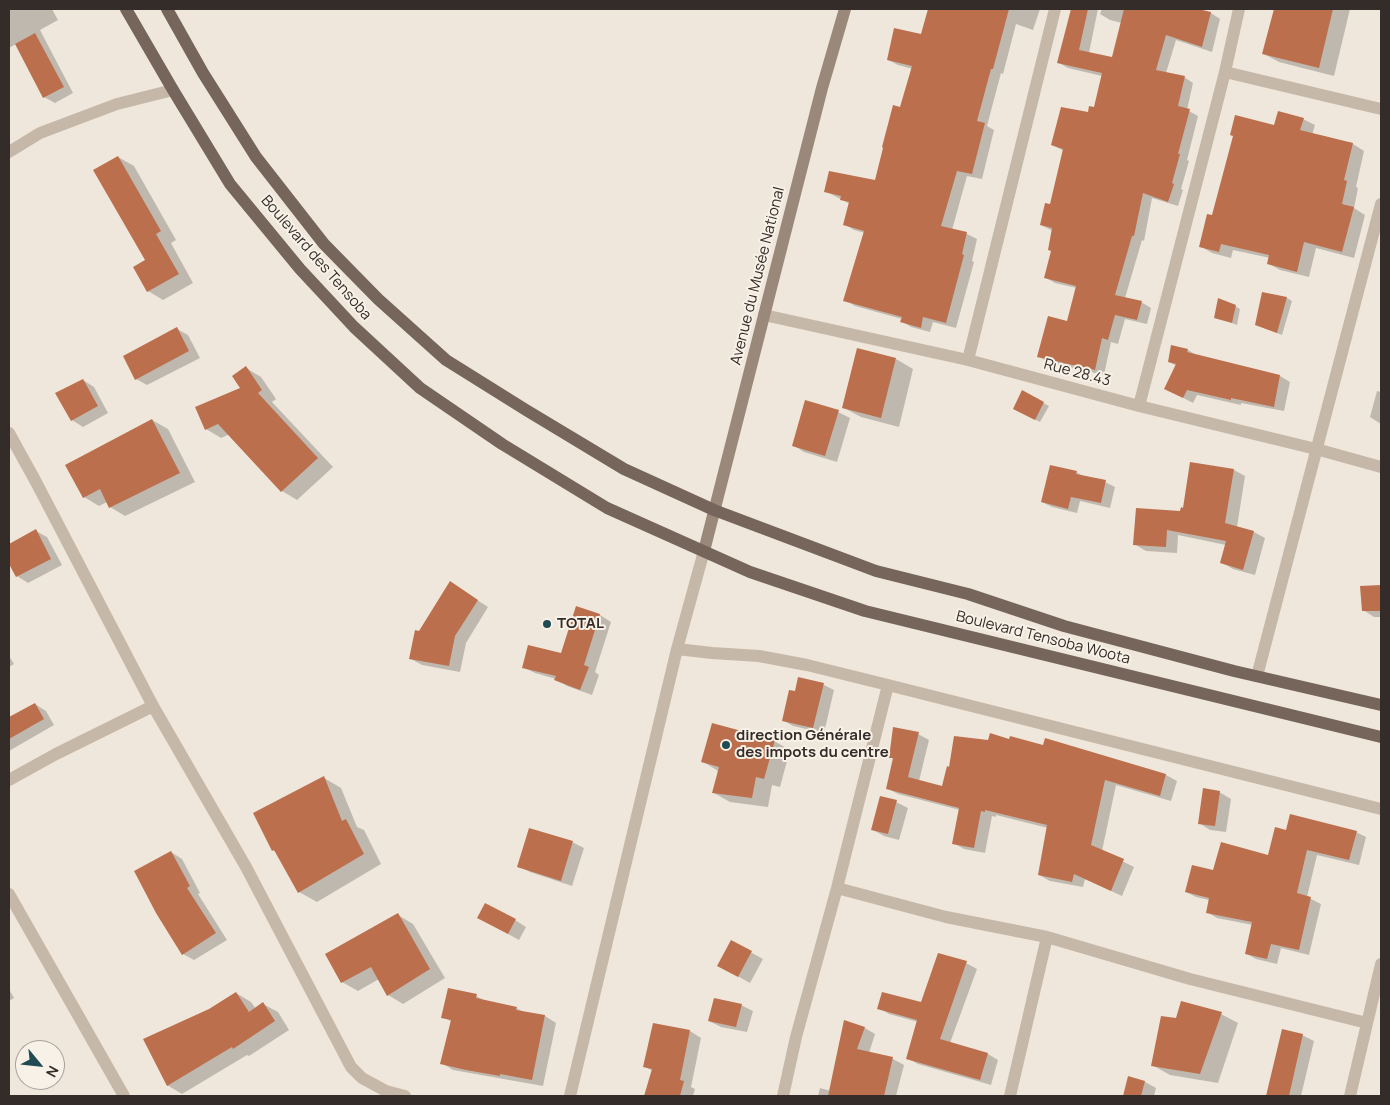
<!DOCTYPE html>
<meta charset="utf-8">
<style>
body{margin:0}
#map{position:relative;width:1390px;height:1105px;overflow:hidden;background:#efe7db;font-family:Manrope,sans-serif}
canvas{display:block}
.frame{position:absolute;inset:0;border:10px solid #342c28;pointer-events:none}
.north{position:absolute;left:15px;top:1040px;width:50px;height:50px;box-sizing:border-box;background:#f8f1e7;border:1px solid #aaa29b;border-radius:50%;rotate:118deg;font-size:14px;font-weight:700;line-height:20px;text-align:center;color:#342c28}
.north::after{content:'';display:block;margin:auto;width:18px;height:22px;background:#214b52;clip-path:polygon(50% 0,100% 100%,50% 72%,0 100%)}
</style>
<div id="map">
<canvas width="1390" height="1105"></canvas>
<div class="frame"></div>
<div class="north">N</div>
</div>
<script>
const context = document.querySelector('canvas').getContext('2d');
context.lineJoin = 'round';
function fillPath(path, color) { context.fillStyle = color; context.fill(path, 'evenodd'); }
const toPath = rows => new Path2D(rows.map(r => 'M' + r).join(''));
function strokePath(path, color, width, dash) { context.strokeStyle = color; context.lineWidth = width; context.lineCap = dash ? 'butt' : 'round'; context.setLineDash(dash || []); context.stroke(path); }
function write(font, color, halo, rows, align = 'center') {
  context.font = font + ' Manrope,sans-serif'; context.lineWidth = 4; context.setLineDash([]); context.textBaseline = 'middle'; context.strokeStyle = halo; context.fillStyle = color; for (const [text, x, y, turn = 0] of rows) {
    context.save(); context.translate(x, y); context.rotate((+turn || 0) * Math.PI / 180); context.textAlign = isNaN(turn) ? turn : align; if (halo) context.strokeText(text, 0, 0); context.fillText(text, 0, 0); context.restore();
  }
}
const shadow = toPath([
 [9,9,52,9,58,20,40,30,73,93,55,103,44,97,16,44,9,48],
 [929,9,1040,9,1033,30,1016,24,1003,74,1001,73,987,126,994,130,982,179,967,176,952,230,967,234,977,239,972,261,974,262,956,328,933,322,930,332,911,327,902,321,902,319,855,306,845,300,865,233,854,230,844,224,850,204,825,191,876,181,913,69,898,65,888,60,922,36],
 [1072,9,1098,9,1089,53,1113,58,1122,23,1110,20,1100,14,1102,9,1192,9,1211,13,1220,19,1212,52,1176,40,1166,73,1184,77,1193,83,1187,110,1198,116,1187,160,1189,161,1181,189,1183,190,1178,206,1152,198,1144,241,1142,240,1125,298,1141,302,1151,308,1147,324,1125,319,1118,344,1111,342,1104,375,1048,362,1038,356,1068,322,1077,288,1055,283,1046,278,1052,251,1053,231,1041,225,1051,205,1064,151,1052,145,1095,109,1102,76,1068,68,1059,63],
 [1275,9,1350,9,1334,76,1279,62,1264,54],
 [1303,119,1315,125,1312,135,1353,144,1364,151,1356,187,1358,188,1354,208,1365,215,1354,258,1316,248,1309,277,1280,270,1269,264,1270,258,1233,250,1231,258,1212,253,1200,246,1213,216,1275,126],
 [118,157,134,166,176,240,171,243,193,283,163,300,148,291,147,261],
 [1263,294,1287,298,1292,301,1282,335,1256,325],
 [1235,306,1240,309,1237,325,1216,317],
 [177,329,188,335,200,358,147,385,136,379],
 [1172,347,1188,350,1198,356,1280,376,1290,382,1284,411,1241,403,1241,405,1197,395,1193,403,1166,389,1177,366,1169,362],
 [896,359,913,369,899,427,861,417,844,408],
 [246,368,261,377,276,399,272,402,333,467,297,500,282,491,230,434,221,438,206,429,242,388],
 [83,380,94,387,108,413,83,427,72,420],
 [1377,391,1381,392,1381,424,1370,417],
 [1023,392,1049,406,1040,422,1014,409],
 [838,412,850,418,837,462,804,452,793,445],
 [152,420,168,429,195,482,125,516,110,507,107,502,99,506,84,497],
 [1234,470,1245,476,1237,527,1254,532,1265,538,1255,575,1233,569,1221,562,1226,545,1178,535,1177,553,1146,551,1134,544,1181,513],
 [1076,472,1085,477,1105,482,1115,487,1110,508,1080,501,1077,513,1052,507,1042,502],
 [36,531,47,537,62,565,28,583,17,576,9,561,9,545],
 [1381,586,1381,617,1374,617,1363,610,1361,587],
 [462,590,488,607,466,643,460,672,422,665,411,659,419,632],
 [577,608,600,615,611,622,595,672,599,675,592,695,567,686,556,679,535,673,523,667,562,654],
 [9,656,14,664,9,667],
 [799,678,824,685,834,690,824,733,793,726,783,720,796,693],
 [35,704,46,711,54,725,9,751,9,718],
 [918,734,929,740,919,781,943,787,950,768,989,742,1010,740,1044,747,1046,739,1166,775,1177,781,1171,801,1116,785,1102,851,1134,867,1122,896,1085,879,1083,887,1050,881,1039,875,1048,828,996,815,996,817,992,816,985,853,964,849,953,843,960,810,898,794,887,788,894,760,891,757],
 [774,741,790,750,780,787,772,785,768,807,730,802,714,793,718,771,702,761],
 [324,778,341,788,357,827,364,830,381,864,317,902,299,892,277,853,273,850],
 [1219,792,1231,799,1226,832,1210,830,1199,823],
 [896,802,908,808,899,840,884,836,873,830],
 [1287,831,1356,832,1366,837,1359,865,1317,855,1307,897,1321,904,1309,955,1281,948,1277,964,1256,959,1247,954,1253,925,1217,918,1207,912,1209,900,1196,897,1186,892,1214,872,1268,857],
 [572,842,584,848,572,886,530,872,519,866],
 [171,852,182,859,200,893,198,894,227,940,194,960,183,954],
 [398,915,413,924,445,978,403,1004,388,995,379,979,358,991,342,982],
 [515,920,526,927,519,940,490,924],
 [732,942,763,959,750,983,730,972],
 [966,963,977,969,950,1043,988,1054,998,1060,991,1085,918,1064,907,1058,918,1022,889,1014,879,1008,921,1004],
 [9,989,14,998,9,1001],
 [236,993,251,1002,256,1009,263,1004,278,1012,289,1030,249,1056,247,1055,182,1094,167,1085,210,1010],
 [476,996,486,1001,516,1008,524,1012,545,1016,556,1023,543,1086,453,1070,442,1063,452,1022,443,1017],
 [741,1005,753,1011,747,1032,721,1027,709,1021],
 [1221,1014,1238,1023,1218,1083,1170,1075,1152,1065,1177,1020],
 [845,1022,865,1028,875,1034,869,1053,893,1059,904,1065,896,1096,818,1096,820,1088,831,1091],
 [1283,1030,1302,1035,1314,1041,1301,1096,1268,1096],
 [690,1031,701,1038,691,1087,695,1089,693,1096,645,1096,653,1071,645,1067],
 [1129,1078,1145,1082,1156,1088,1154,1096,1124,1096]
]);
const building = toPath([
 [928,9,1009,9,993,69,991,69,977,121,985,123,972,174,957,171,941,226,967,232,962,254,964,255,946,323,923,317,921,328,900,322,902,317,843,301,864,231,843,225,849,202,840,200,841,196,824,192,829,171,875,180,883,148,882,147,893,105,900,107,912,66,887,60,894,28,921,34],
 [1071,9,1088,9,1079,50,1112,57,1124,9,1198,9,1211,12,1202,47,1166,35,1156,70,1185,76,1178,106,1190,109,1178,154,1180,154,1172,183,1174,184,1168,202,1143,193,1134,236,1132,236,1115,295,1142,301,1137,320,1115,315,1108,340,1102,338,1095,370,1037,357,1048,316,1067,321,1076,286,1044,278,1051,251,1048,250,1052,228,1040,225,1045,203,1050,204,1063,149,1051,145,1061,107,1088,112,1089,106,1094,107,1102,73,1057,63],
 [1274,9,1333,9,1319,68,1262,54],
 [35,33,64,87,43,98,15,44],
 [1278,111,1304,118,1300,130,1353,143,1344,180,1347,181,1342,204,1354,207,1342,252,1304,242,1297,272,1267,264,1269,255,1221,244,1219,252,1199,247,1207,214,1212,215,1233,136,1230,135,1235,115,1274,125],
 [118,156,161,231,156,234,179,274,147,292,133,267,145,260,93,170],
 [1262,292,1287,297,1277,333,1255,325],
 [1218,298,1236,305,1232,323,1214,318],
 [177,327,189,351,135,380,123,356],
 [1171,345,1188,349,1187,352,1280,375,1274,407,1231,398,1231,400,1187,390,1183,398,1164,389,1176,364,1168,362],
 [857,348,896,358,881,418,842,408],
 [246,366,262,390,258,393,318,458,281,492,218,424,205,430,195,407,240,388,232,376],
 [83,379,98,406,71,421,55,393],
 [1022,390,1044,402,1035,420,1013,409],
 [805,400,839,410,825,456,792,446],
 [152,419,180,473,109,508,100,489,83,498,65,465],
 [1190,462,1234,469,1225,523,1254,531,1243,570,1220,563,1226,541,1167,530,1166,547,1133,545,1136,508,1180,511,1181,507,1183,508],
 [1050,465,1077,471,1076,474,1106,480,1101,503,1071,497,1068,509,1041,502],
 [36,529,51,559,16,577,9,564,9,544],
 [450,581,478,600,455,636,449,666,409,659,415,630,419,631],
 [1381,585,1381,611,1362,611,1360,586],
 [576,606,600,614,584,665,589,667,580,690,554,680,556,676,522,668,528,645,561,653],
 [798,677,824,683,813,728,782,721,789,690,795,691],
 [35,703,44,719,9,739,9,717],
 [712,723,775,740,764,779,756,777,752,798,712,793,719,767,701,762],
 [893,727,919,732,908,777,942,786,947,766,949,767,954,736,988,740,990,733,1009,739,1010,736,1043,745,1045,738,1166,774,1160,796,1105,780,1091,845,1124,859,1111,891,1074,874,1072,882,1038,875,1047,825,985,810,985,812,981,811,974,848,952,844,959,808,886,789,893,758,889,758],
 [324,776,342,821,346,819,364,854,298,893,274,850,272,851,253,813],
 [1203,788,1220,791,1215,826,1198,824],
 [880,796,897,800,888,834,871,830],
 [1290,814,1357,831,1349,860,1307,850,1297,893,1311,897,1299,950,1271,944,1267,959,1245,954,1252,922,1206,913,1209,898,1185,892,1192,865,1213,870,1221,842,1268,855,1275,827,1286,830],
 [529,828,573,841,561,881,517,867],
 [171,851,190,886,187,888,216,933,182,955,156,913,134,871],
 [485,903,516,919,508,934,477,918],
 [398,913,430,969,387,996,371,967,341,983,325,954],
 [731,940,752,951,738,977,717,966],
 [938,953,967,961,940,1039,988,1053,980,1080,906,1059,917,1020,877,1009,882,992,921,1002],
 [448,988,477,994,476,998,517,1007,516,1010,545,1015,532,1080,500,1074,500,1076,466,1070,440,1064,451,1020,441,1018],
 [236,992,249,1012,263,1002,275,1021,233,1049,232,1047,167,1086,143,1039,209,1009],
 [714,998,742,1004,736,1027,708,1021],
 [1181,1001,1222,1012,1200,1074,1151,1066,1161,1016,1176,1018],
 [844,1020,865,1027,857,1049,893,1057,884,1096,828,1096],
 [653,1023,690,1030,680,1080,684,1081,680,1096,644,1096,652,1069,643,1067],
 [1282,1029,1303,1034,1289,1096,1266,1096],
 [1128,1076,1145,1081,1141,1096,1123,1096]
]);
const street = toPath([
 [1225,72,1381,109],
 [9,152,40,133,117,104,173,90],
 [764,315,968,360,1139,406,1316,449,1381,467],
 [968,360,1055,9],
 [1139,406,1225,72,1239,9],
 [9,433,36,482,153,706,246,867,351,1067,362,1078,386,1091,405,1096],
 [677,649,712,653,759,656,807,665,888,685],
 [1257,676,1381,204],
 [9,780,56,754,153,706],
 [837,888,946,917,1047,937,1190,979,1367,1023],
 [9,894,124,1096],
 [570,1096,677,649,704,551],
 [783,1096,796,1037,837,888,888,685,1381,809],
 [1010,1096,1047,937],
 [1350,1096,1381,964]
]);
const secondary = toPath([
 [704,551,822,88,845,9]
]);
const primary = toPath([
 [126,9,173,90,230,184,300,269,354,327,420,388,502,444,607,508,750,572,865,611,1381,737],
 [167,9,203,73,256,157,324,244,378,299,446,360,526,410,624,469,714,510,876,571,968,594,1064,626,1234,671,1381,705]
]);
const markers = [
 [547,624,5,"#214b52"],
 [726,745,5,"#214b52"]
];
const streetNames = [
 ["Boulevard des Tensoba",316,258,49],
 ["Avenue du Musée National",758,276,-76],
 ["Rue 28.43",1077,373,15],
 ["Boulevard Tensoba Woota",1043,638,14]
];
const poiNames = [
 ["TOTAL",557,624],
 ["direction Générale",736,736],
 ["des impots du centre",736,753]
];
fillPath(shadow, '#0003');
fillPath(building, '#bc6f4d');
strokePath(street, '#c6b8a8', 12);
strokePath(secondary, '#9a887a', 12);
strokePath(primary, '#75655a', 12);
for (const [x, y, r, color] of markers) { const dot = new Path2D(); dot.arc(x, y, r, 0, 2 * Math.PI); context.fillStyle = color; context.fill(dot); strokePath(dot, '#f8f1e7', 2); }
write('15px', '#342c28', '#f8f1e7', streetNames);
write('bold 15px', '#342c28', '#f8f1e7', poiNames, 'left');
</script>
